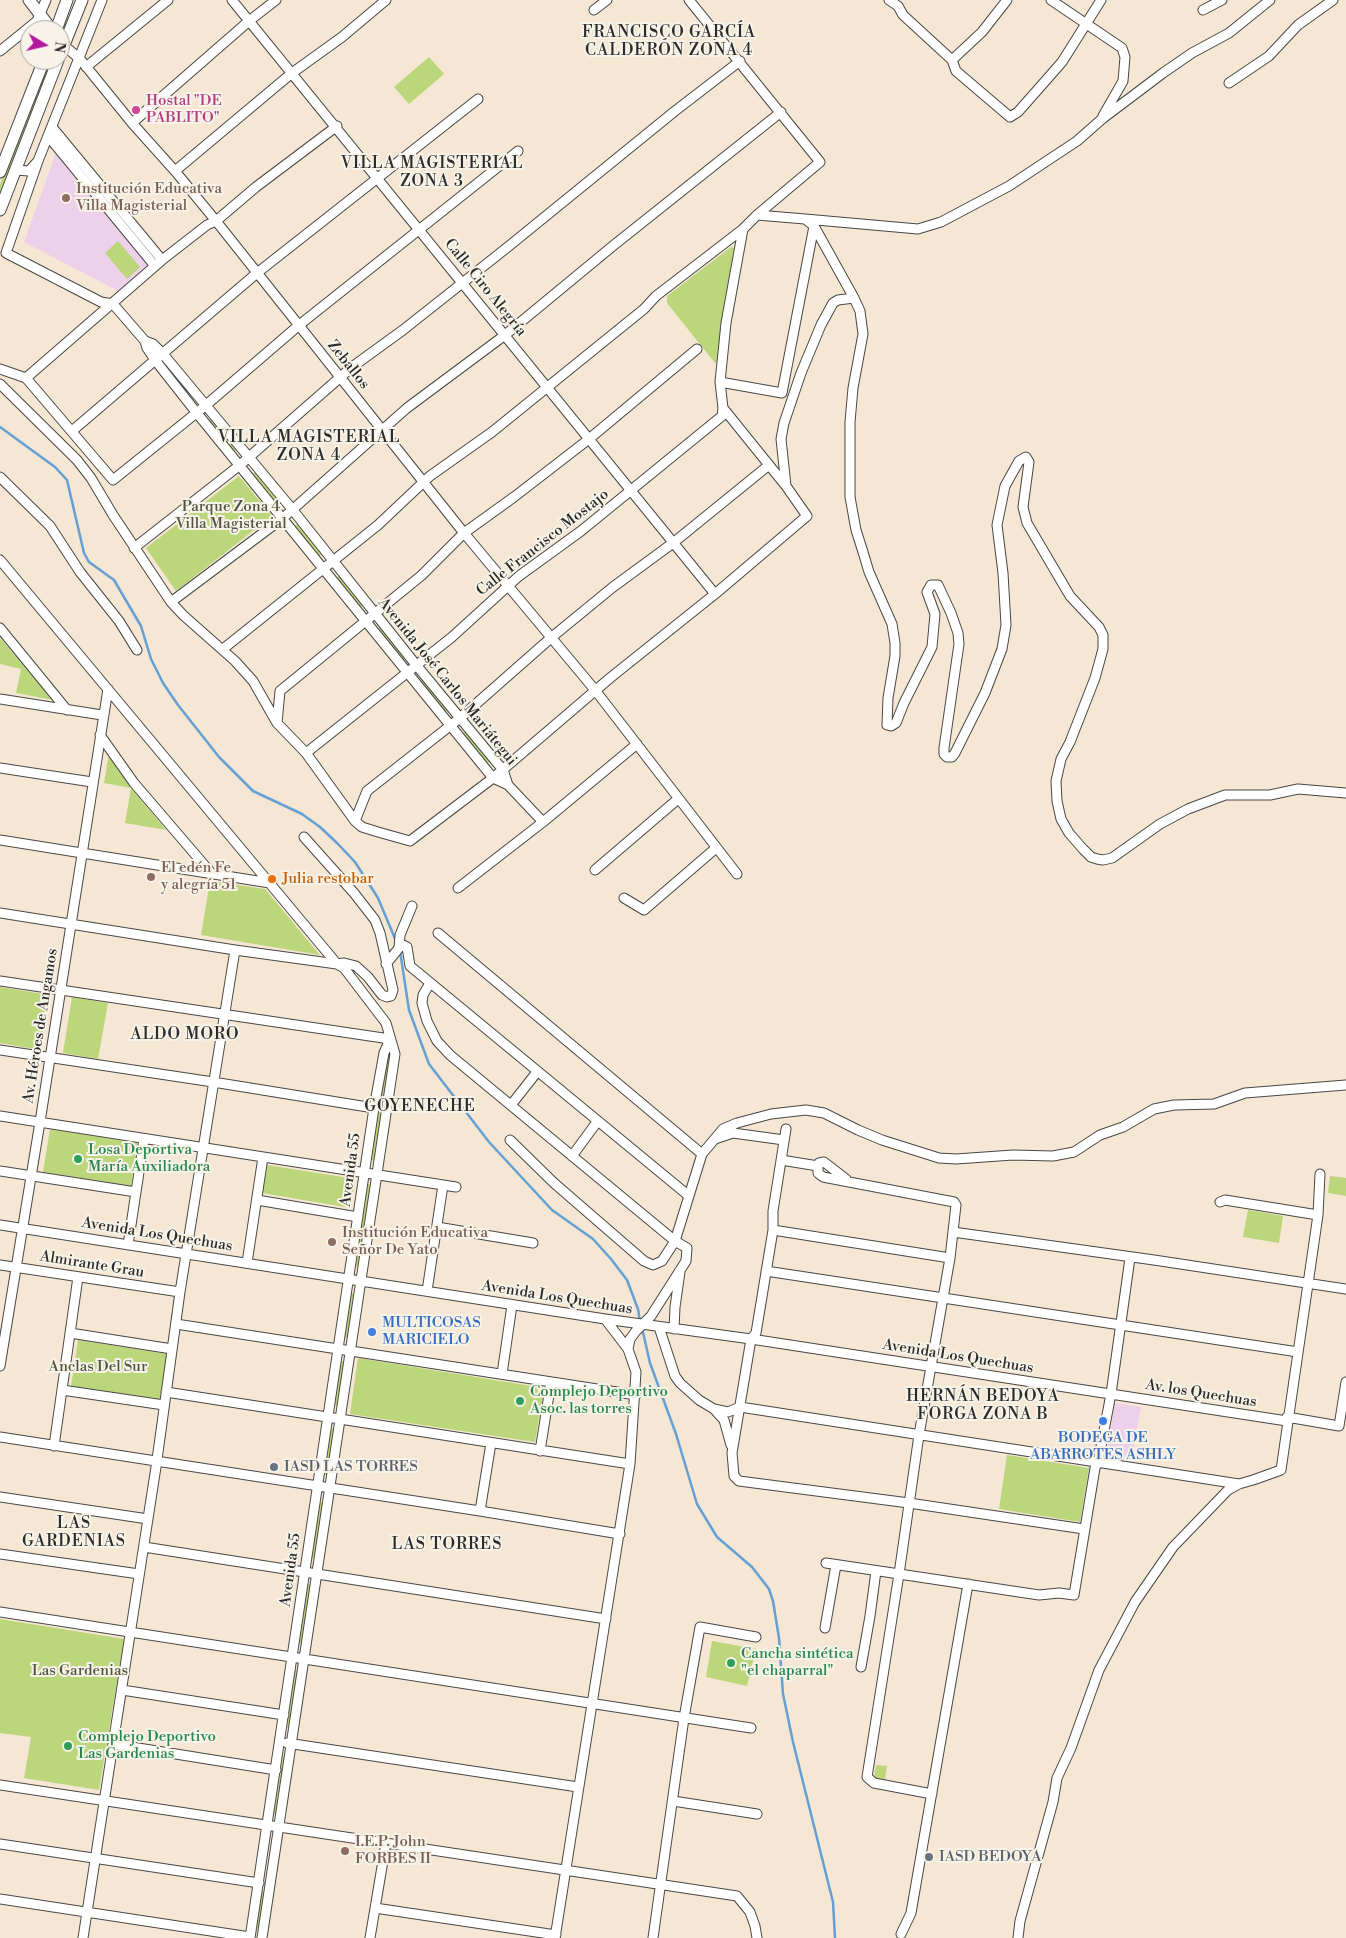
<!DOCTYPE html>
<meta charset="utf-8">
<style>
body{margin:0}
#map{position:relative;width:1346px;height:1938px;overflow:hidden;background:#f5e7d3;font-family:"Libre Bodoni",serif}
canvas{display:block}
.north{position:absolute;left:20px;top:20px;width:50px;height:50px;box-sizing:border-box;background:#f7f3e8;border:1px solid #a5a39c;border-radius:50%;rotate:99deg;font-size:14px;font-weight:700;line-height:20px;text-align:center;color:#2b2b2b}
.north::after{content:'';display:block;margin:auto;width:18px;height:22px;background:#b5179e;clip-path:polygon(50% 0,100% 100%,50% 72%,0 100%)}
</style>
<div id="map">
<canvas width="1346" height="1938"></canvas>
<div class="north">N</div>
</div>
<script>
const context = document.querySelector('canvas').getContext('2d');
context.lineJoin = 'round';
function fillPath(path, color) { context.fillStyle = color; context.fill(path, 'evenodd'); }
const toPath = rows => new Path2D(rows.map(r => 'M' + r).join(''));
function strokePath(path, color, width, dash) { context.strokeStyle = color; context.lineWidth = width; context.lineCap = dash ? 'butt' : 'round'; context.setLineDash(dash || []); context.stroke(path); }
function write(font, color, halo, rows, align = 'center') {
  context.font = font + ' "Libre Bodoni",serif'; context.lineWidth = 4; context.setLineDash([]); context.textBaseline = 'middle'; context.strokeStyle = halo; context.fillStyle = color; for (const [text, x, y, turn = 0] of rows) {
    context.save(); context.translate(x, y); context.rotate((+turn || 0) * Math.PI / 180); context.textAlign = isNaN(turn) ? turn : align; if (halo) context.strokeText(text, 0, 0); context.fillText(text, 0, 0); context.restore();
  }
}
const built = toPath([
 [56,153,149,266,120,292,24,242],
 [1115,1403,1141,1407,1131,1463,1106,1458]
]);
const green = toPath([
 [429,57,444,74,409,104,394,87],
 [49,60,52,63,0,198,0,184],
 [118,241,140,267,127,279,105,253],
 [731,247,734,248,721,322,718,362,715,363,667,303,667,296],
 [212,419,237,449,234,452,209,421],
 [255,472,280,501,277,503,253,474],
 [239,476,272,516,176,591,146,548],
 [298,523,322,554,319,556,295,526],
 [339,575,363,605,360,607,337,578],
 [381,627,406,657,402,660,378,629],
 [0,638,53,700,16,693,21,669,0,664],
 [423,679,448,710,445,712,420,682],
 [466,731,490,761,487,764,463,733],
 [109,753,131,788,166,830,125,823,131,788,104,783],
 [210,881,265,889,320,955,201,935],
 [0,987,49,995,40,1050,0,1043],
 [72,997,108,1003,98,1059,63,1053],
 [386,1060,391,1061,375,1161,370,1160],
 [50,1129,137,1143,131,1186,43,1172],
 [267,1165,355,1179,351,1208,262,1193],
 [1330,1176,1346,1178,1346,1196,1328,1193],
 [367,1184,372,1185,359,1267,355,1266],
 [1248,1210,1283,1216,1279,1243,1243,1237],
 [351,1293,356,1294,348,1338,344,1338],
 [78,1340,167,1354,160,1399,71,1386],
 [358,1358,544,1388,535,1442,350,1414],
 [340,1361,345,1362,338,1406,333,1405],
 [330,1428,335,1429,328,1475,323,1475],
 [1007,1455,1089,1468,1080,1522,999,1509],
 [320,1502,324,1503,315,1559,311,1558],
 [307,1584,311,1585,303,1644,299,1643],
 [0,1619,124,1639,99,1790,24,1778,31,1737,0,1733],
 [712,1641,756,1649,747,1686,706,1677],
 [295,1670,299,1670,290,1727,287,1727],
 [283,1756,286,1756,278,1815,274,1814],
 [876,1765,887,1766,885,1779,874,1778],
 [262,1891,266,1892,260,1929,256,1928]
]);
const stream = toPath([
 [0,427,55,467,67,480,84,553,89,562,114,580,141,626,151,659,163,683,178,705,219,757,253,791,302,814,320,827,337,843,355,862,378,898,396,941],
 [400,951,409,1010,429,1064,489,1142,552,1210,593,1239,611,1259,627,1280,638,1309,640,1321],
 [642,1328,650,1363,676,1434,697,1504,717,1537,752,1567,759,1576,769,1589,773,1601,779,1638,783,1694,793,1742,833,1902,835,1938]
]);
const minor = toPath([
 [232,0,715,594],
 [889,0,898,6,903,15,952,60,956,71,1010,117,1018,112,1062,62,1101,0],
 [1051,0,1122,48,1125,57,1123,81,1103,116],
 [594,10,607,0],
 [1203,10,1222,0],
 [61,43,80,59,132,123,175,171,216,221,464,533,595,690,737,874],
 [0,51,37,21,46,0],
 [952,60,982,32,1007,0],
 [86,67,168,0],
 [1229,83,1269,56,1298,25,1333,0],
 [132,123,249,21,276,0],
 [52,127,162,260],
 [48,136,155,266],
 [38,161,6,253,101,302,113,304,145,341,153,344,163,354,292,509,417,666,503,770,508,785],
 [15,170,29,171,38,161,102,0],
 [175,171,292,73,342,37,386,0],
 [757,215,805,219,814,226,854,298],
 [805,219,918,229,941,222,1009,186,1077,141,1102,119,1163,73,1192,53,1229,33,1270,0],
 [145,341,147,348,155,360,196,412,493,778,508,785,543,822],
 [0,369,26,378,113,480,205,406,298,326,518,151],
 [26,378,162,260,207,225,216,221,256,187,337,126],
 [720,382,782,393,814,226],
 [0,384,77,460,91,478,113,515,171,602,183,615,235,661,253,681,277,723,306,753,355,821,362,827,378,832,410,841,493,778,610,678,715,594,807,516,786,486,723,408,720,382,726,323,743,229],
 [72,431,257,273,478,99],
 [0,477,50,526,80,572,119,621,137,650],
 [786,486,781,439,784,423,801,373,821,325,833,303,838,300,854,298,860,311,863,334,853,388,850,422,850,497,856,530,863,552,869,572,892,624,895,643,895,656,888,698,887,725,891,726,896,723,904,703,932,647,935,614,927,592,931,585,938,585,951,613,958,633,959,644,944,748,944,754,947,757,952,757,955,753,985,693,1002,649,1006,625,1003,573,997,525,1005,486,1019,461,1026,457,1029,462,1023,507,1027,523,1070,596,1099,627,1103,635,1103,649,1095,678,1070,742,1061,759,1056,781,1057,801,1061,819,1069,833,1083,849,1091,857,1097,859,1103,860,1112,858,1160,824,1188,809,1225,795,1270,795,1298,789,1346,793],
 [134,548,240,465,352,367,403,330,509,246,675,111,740,61],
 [0,560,337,964,344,968,386,1023,395,1054,262,1938],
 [171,602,283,518,407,408,505,335,614,245,781,112],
 [0,628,67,710],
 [223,649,378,525,430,476,492,432,644,309,656,296,743,229,757,215,820,162,689,0],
 [0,699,102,715],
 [277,723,280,691,422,575,464,533,514,497,589,439,697,349],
 [100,735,134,783,212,874],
 [306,753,452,637,519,576,581,531,722,416,723,408],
 [0,768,92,782],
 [355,821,367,791,460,718,552,637,613,587,673,543,769,465],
 [0,840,270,883],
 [595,870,678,799],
 [458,888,543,822,637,744],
 [624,898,644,910,716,848],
 [0,913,235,950,337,964,344,963,356,966,368,977,382,995,387,997,391,996,393,990,380,933,375,920,354,893,304,837],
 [438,933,702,1154],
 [399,948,400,935,412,906],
 [386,964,399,948,403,945,407,947,410,966,689,1196],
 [0,981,390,1039],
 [430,983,423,995,422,1003,427,1021,437,1041,450,1055,675,1241,687,1248,686,1261,651,1316,636,1331,630,1339,628,1349,636,1372,630,1464,555,1938],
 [0,1050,213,1082,374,1108],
 [511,1105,537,1072],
 [0,1116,456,1187],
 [786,1129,773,1211,773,1230,756,1333,751,1339,732,1453,734,1476,739,1481,909,1503,1084,1529],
 [715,1139,733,1133,784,1140],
 [510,1140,554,1183,644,1261,653,1265,662,1261,675,1241,702,1154,723,1129,737,1123,771,1114,806,1110,824,1113,858,1130,882,1140,939,1158,956,1159,1013,1155,1053,1156,1074,1152,1100,1135,1123,1127,1154,1109,1174,1105,1214,1104,1245,1093,1346,1085],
 [572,1156,597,1122],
 [781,1160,818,1166,819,1163,824,1162,846,1179],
 [818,1166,818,1173,823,1177,954,1202,956,1205,950,1258,919,1435,899,1574,867,1777,874,1783,932,1794],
 [0,1171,136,1192],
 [257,1200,358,1217],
 [1220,1202,1225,1200,1318,1215],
 [0,1225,605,1319,751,1339,1287,1421],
 [437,1227,533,1243],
 [773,1230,950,1258],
 [953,1232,1154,1260,1346,1289],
 [128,1245,144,1139],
 [247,1263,263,1157],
 [0,1265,180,1292],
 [766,1271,1298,1352],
 [427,1291,443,1185],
 [605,1319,628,1349],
 [176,1324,636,1395],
 [659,1327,675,1376,680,1383,699,1400,714,1409,724,1420,731,1445],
 [674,1329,675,1307,680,1272],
 [70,1333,172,1349],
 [0,1366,40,1122,108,689],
 [502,1374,512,1305],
 [62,1390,164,1405],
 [166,1392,630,1464],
 [714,1409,728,1412,740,1407,1239,1484],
 [1287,1417,1339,1426,1346,1382],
 [0,1437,480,1511,620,1534],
 [54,1446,78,1277],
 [540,1451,551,1382],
 [0,1497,148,1519],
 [480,1511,491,1443],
 [144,1547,606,1619],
 [0,1554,139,1574],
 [826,1563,1039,1595,1059,1593,1074,1595,1095,1468,1098,1462,1111,1394,1130,1258],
 [0,1612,751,1728],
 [825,1628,836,1565],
 [861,1667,870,1616,876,1571],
 [122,1690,284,1715],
 [287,1743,578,1787],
 [113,1744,276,1770],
 [0,1785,737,1896,750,1912,755,1926,757,1938],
 [673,1801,757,1814],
 [0,1844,259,1883],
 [0,1899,250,1937],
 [375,1908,556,1935],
 [901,1934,911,1913,968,1584],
 [83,1938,156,1467,180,1292,235,950],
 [250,1938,374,1108,384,1053,390,1039],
 [370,1938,386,1843],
 [653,1938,684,1718,700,1627,756,1637],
 [1018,1938,1020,1921,1053,1802,1057,1778,1071,1748,1099,1670,1135,1602,1173,1547,1228,1490,1239,1484,1253,1480,1281,1470,1318,1215,1320,1174]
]);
const major = toPath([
 [29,0,52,30],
 [56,30,67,0],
 [60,55,82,0],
 [0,172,44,60],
 [0,210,58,60]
]);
const markers = [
 [136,110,5,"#d1479c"],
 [66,198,5,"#8d6e63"],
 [151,877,5,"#8d6e63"],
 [272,879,5,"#e8710a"],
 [78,1159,5,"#2e9e5b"],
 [332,1242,5,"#8d6e63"],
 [372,1332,5,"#3f7fe0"],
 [520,1401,5,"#2e9e5b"],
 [1103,1421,5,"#3f7fe0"],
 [274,1467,5,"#6b7280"],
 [731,1663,5,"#2e9e5b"],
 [68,1746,5,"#2e9e5b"],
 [345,1851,5,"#8d6e63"],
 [929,1857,5,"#6b7280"]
];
const hotelNames = [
 ["Hostal \"DE",146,101],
 ["PABLITO\"",146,118]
];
const educationNames = [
 ["Institución Educativa",76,189],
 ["Villa Magisterial",76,206],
 ["El edén Fe",161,868],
 ["y alegría 51",161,885],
 ["Institución Educativa",342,1233],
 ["Señor De Yato",342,1250],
 ["I.E.P. John",355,1842],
 ["FORBES II",355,1859]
];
const streetNames = [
 ["Calle Ciro Alegría",485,288,51],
 ["Zeballos",348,365,51],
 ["Calle Francisco Mostajo",543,543,-38],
 ["Avenida José Carlos Mariátegui",447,682,51],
 ["Av. Héroes de Angamos",41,1026,-81],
 ["Avenida 55",351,1170,-82],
 ["Avenida Los Quechuas",157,1235,9],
 ["Almirante Grau",92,1265,9],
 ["Avenida Los Quechuas",557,1298,9],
 ["Avenida Los Quechuas",958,1357,9],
 ["Av. los Quechuas",1201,1394,9],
 ["Avenida 55",291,1570,-82]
];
const parkNames = [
 ["Parque Zona 4",231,507],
 ["Villa Magisterial",231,524],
 ["Anclas Del Sur",98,1367],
 ["Las Gardenias",80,1671]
];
const foodNames = [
 ["Julia restobar",282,879]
];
const leisureNames = [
 ["Losa Deportiva",88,1150],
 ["María Auxiliadora",88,1167],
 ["Complejo Deportivo",530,1392],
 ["Asoc. las torres",530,1409],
 ["Cancha sintética",741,1654],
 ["\"el chaparral\"",741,1671],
 ["Complejo Deportivo",78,1737],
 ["Las Gardenias",78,1754]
];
const shopNames = [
 ["MULTICOSAS",382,1323],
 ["MARICIELO",382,1340],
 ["BODEGA DE",1103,1438,"center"],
 ["ABARROTES ASHLY",1103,1455,"center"]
];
const worshipNames = [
 ["IASD LAS TORRES",284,1467],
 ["IASD BEDOYA",939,1857]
];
const neighbourhoodNames = [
 ["FRANCISCO GARCÍA",669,33],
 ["CALDERÓN ZONA 4",669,51],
 ["VILLA MAGISTERIAL",432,164],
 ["ZONA 3",432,182],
 ["VILLA MAGISTERIAL",309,438],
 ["ZONA 4",309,456],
 ["ALDO MORO",185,1035],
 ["GOYENECHE",420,1107],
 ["HERNÁN BEDOYA",983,1397],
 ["FORGA ZONA B",983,1415],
 ["LAS",74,1524],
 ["GARDENIAS",74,1542],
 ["LAS TORRES",447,1545]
];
fillPath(built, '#edd0e9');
fillPath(green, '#bcd67b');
strokePath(stream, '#65a0d5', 2.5);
strokePath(minor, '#494744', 11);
strokePath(major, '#494744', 13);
strokePath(minor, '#fff', 9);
strokePath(major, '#fff', 11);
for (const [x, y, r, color] of markers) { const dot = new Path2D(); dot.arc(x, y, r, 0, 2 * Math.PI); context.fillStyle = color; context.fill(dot); strokePath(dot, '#f7f3e8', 2); }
write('15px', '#b23c85', '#f7f3e8', hotelNames, 'left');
write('15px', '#785e54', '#f7f3e8', educationNames, 'left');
write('15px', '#2b2b2b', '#f7f3e8', streetNames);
write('15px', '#4f563f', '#f7f3e8', parkNames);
write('15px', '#c56008', '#f7f3e8', foodNames, 'left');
write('15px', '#27864d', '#f7f3e8', leisureNames, 'left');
write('15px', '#366cbe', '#f7f3e8', shopNames, 'left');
write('15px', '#5b616d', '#f7f3e8', worshipNames, 'left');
context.letterSpacing = '1px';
write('16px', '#2b2b2b', '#f7f3e8', neighbourhoodNames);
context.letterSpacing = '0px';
</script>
